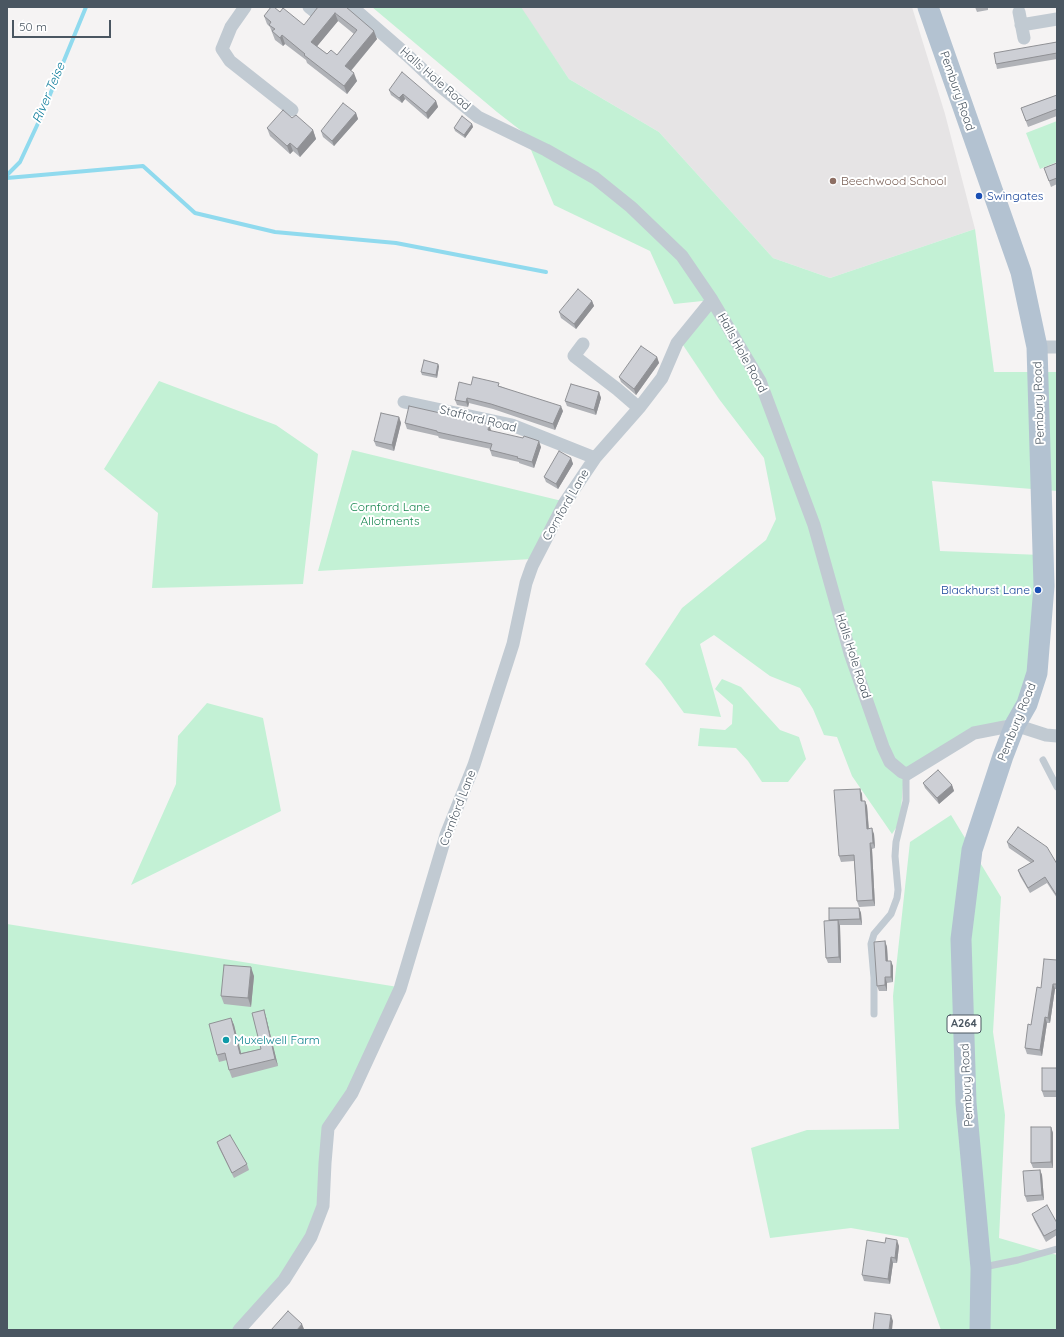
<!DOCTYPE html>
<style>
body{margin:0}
#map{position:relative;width:1064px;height:1337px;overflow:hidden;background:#f5f3f3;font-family:Quicksand,sans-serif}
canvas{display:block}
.frame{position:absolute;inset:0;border:8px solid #4a5661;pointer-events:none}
.scale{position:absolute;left:12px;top:20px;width:99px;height:18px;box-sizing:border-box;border:2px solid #4a5661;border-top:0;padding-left:5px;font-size:12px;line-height:14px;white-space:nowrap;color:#4a5661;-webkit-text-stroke:3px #fff;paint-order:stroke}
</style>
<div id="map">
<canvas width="1064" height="1337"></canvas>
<div class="frame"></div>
<div class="scale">50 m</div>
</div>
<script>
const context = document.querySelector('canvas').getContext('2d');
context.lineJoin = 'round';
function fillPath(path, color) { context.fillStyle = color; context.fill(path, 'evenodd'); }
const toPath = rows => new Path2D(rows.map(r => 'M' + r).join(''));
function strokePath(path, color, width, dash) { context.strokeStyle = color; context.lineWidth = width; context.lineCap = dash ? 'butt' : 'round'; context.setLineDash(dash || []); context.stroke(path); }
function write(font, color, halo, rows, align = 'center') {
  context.font = font + ' Quicksand,sans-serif'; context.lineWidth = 4; context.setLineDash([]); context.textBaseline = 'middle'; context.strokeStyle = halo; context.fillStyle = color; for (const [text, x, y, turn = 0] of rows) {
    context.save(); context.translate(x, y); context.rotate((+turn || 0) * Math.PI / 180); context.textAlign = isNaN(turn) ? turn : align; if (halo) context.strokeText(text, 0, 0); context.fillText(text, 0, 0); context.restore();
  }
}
const education = toPath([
 [520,7,912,7,945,114,975,229,830,278,773,258,659,132,569,79]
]);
const green = toPath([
 [372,7,521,7,569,79,659,132,773,258,830,278,975,229,994,372,1057,372,1057,491,932,481,940,551,1041,555,1036,642,1017,714,904,773,900,822,892,834,852,776,837,737,824,735,813,709,800,688,770,676,714,635,700,644,721,717,684,713,661,681,645,664,682,608,766,540,776,519,764,458,719,399,679,339,712,300,674,304,650,251,554,205,524,133,497,112],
 [1057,121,1057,162,1040,169,1026,133],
 [159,381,276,425,318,454,303,584,152,588,158,513,104,469],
 [352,450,562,501,532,559,318,571],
 [722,679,741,687,780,730,799,737,806,759,788,782,762,782,748,761,736,748,698,746,700,728,725,730,732,724,733,705,715,689],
 [207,703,263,718,281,811,131,885,176,784,178,736],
 [951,815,1001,897,993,1032,1005,1115,999,1238,1057,1255,1057,1330,941,1330,908,1238,851,1228,770,1238,751,1148,807,1130,899,1129,893,996,910,842],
 [7,924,398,987,328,1128,325,1163,311,1237,239,1330,7,1330]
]);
const stream = toPath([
 [7,175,20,162,40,119,86,7],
 [7,178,143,166,195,213,275,232,396,243,546,272]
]);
const service = toPath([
 [1043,760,1057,787],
 [874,1014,874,978,871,944,874,934,891,914,897,898,898,890,895,856,896,842,906,801,906,780,907,774],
 [984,1267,1018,1260,1057,1249]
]);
const minor = toPath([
 [245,7,231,27,222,49,230,61,292,110],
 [309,7,314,11],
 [352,7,407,55,440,86,478,117,546,150,595,178,631,207,682,256,712,300,760,381,814,525,850,653,883,747,890,762,902,772,907,774,974,733,1015,725,1046,735,1057,736],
 [1019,12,1024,38],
 [1021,25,1057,19],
 [583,344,574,356,617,389,639,408],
 [1037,347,1057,347],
 [404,402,512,425,595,458],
 [239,1330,284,1280,311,1237,323,1206,325,1163,328,1128,352,1093,400,989,446,835,474,765,513,644,526,583,532,566,564,504,595,458,639,408,662,378,677,343,712,300]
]);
const primary = toPath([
 [928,7,1021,272,1037,347,1044,586,1037,673,1027,704,1015,725,1003,756,972,850,961,939,966,1103,981,1268,980,1330]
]);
const wall = toPath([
 [346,7,377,39,351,71,357,81,347,94,307,63,306,60,285,44,283,46,275,40,270,27,267,24,264,16,280,12,304,25],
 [338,21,354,34,337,55,327,54,317,46],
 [975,7,988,7,988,10,977,12],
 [1057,42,1057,59,997,69,996,64],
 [389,90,436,101,438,107,428,119,405,99,402,103,391,95],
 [1057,95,1057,116,1028,127,1021,108],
 [356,113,358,119,334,146,323,137,321,131],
 [292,118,313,130,316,139,300,157,293,151,290,154,270,136,267,128],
 [472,124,473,127,465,138,455,131,454,128],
 [1057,163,1057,184,1051,187,1044,168],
 [592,301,594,306,576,329,561,318,559,312],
 [657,357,659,363,636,395,621,382,619,377],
 [439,366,437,378,422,375,421,372],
 [471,385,500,386,563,411,555,430,493,409,469,403,468,407,457,405,455,400],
 [599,392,601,398,596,415,567,406,565,401],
 [399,417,401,423,394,451,376,446,374,441],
 [405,423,491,430,491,431,541,447,534,468,519,463,519,462,492,456,490,450,491,449,439,438,438,436,407,429],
 [571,458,573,464,558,489,546,482,544,477],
 [923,783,952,785,954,791,939,804,925,788],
 [860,789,862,794,862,801,865,801,867,806,869,829,874,834,875,848,872,849,875,906,859,907,857,901,854,861,841,862,839,856],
 [1007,842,1057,864,1057,898,1047,883,1030,893,1020,876,1018,870,1031,863,1009,848],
 [859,908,861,913,862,925,840,925,841,963,828,963,826,958,829,920],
 [885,941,887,947,888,961,893,966,893,982,887,983,887,991,879,991,877,986],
 [1057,960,1057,989,1055,989,1050,1023,1047,1023,1042,1056,1027,1054,1025,1048,1041,988],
 [254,976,251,1007,224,1004,221,996],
 [264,1010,266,1017,278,1066,232,1078,229,1070,227,1060,219,1062,217,1055,231,1018,234,1025,241,1053,261,1049],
 [1057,1068,1057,1097,1044,1097,1042,1091],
 [1051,1127,1053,1133,1053,1168,1033,1168,1031,1163],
 [217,1142,247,1164,249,1170,234,1178,219,1148],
 [1040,1170,1042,1175,1044,1200,1027,1202,1025,1196],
 [1032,1214,1057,1223,1057,1235,1046,1242,1034,1220],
 [899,1246,897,1263,893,1263,890,1284,864,1281,862,1275]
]);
const shadedWall = toPath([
 [335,13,338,21,314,50,311,42],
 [374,31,377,39,348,74,345,66],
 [282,35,285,44,283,46,280,38],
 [354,73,357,81,347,94,344,86],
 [403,94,405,99,402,103,399,98],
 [436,101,438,107,428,119,426,113],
 [356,113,358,119,334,146,332,141],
 [472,124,473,127,465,138,464,135],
 [313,130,316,139,300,157,297,149],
 [290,143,293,151,290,154,287,146],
 [592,301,594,306,576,329,574,324],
 [657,357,659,363,636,395,634,389],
 [438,364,439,366,437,378,436,375],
 [599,392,601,398,596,415,594,410],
 [467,398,469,403,468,407,466,402],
 [561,406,563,411,555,430,553,424],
 [399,417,401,423,394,451,392,445],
 [489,424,491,430,490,436,488,430],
 [539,441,541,447,534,468,532,462],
 [571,458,573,464,558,489,556,484],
 [952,785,954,791,939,804,937,798],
 [860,789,862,794,863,807,861,801],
 [865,801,867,806,869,834,867,829],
 [872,828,874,834,875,848,873,843],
 [870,843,872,849,875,906,873,900],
 [859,908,861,913,862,925,860,919],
 [838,920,840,926,841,963,839,957],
 [885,941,887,947,888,967,886,961],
 [891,961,893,966,893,982,891,977],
 [251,967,254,976,251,1007,248,998],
 [885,977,887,983,887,991,885,985],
 [1053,984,1055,989,1050,1023,1048,1018],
 [264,1010,266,1017,278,1066,275,1059],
 [1045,1017,1047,1023,1042,1056,1040,1050],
 [231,1018,234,1025,243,1061,240,1054],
 [1051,1127,1053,1133,1053,1168,1051,1162],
 [1040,1170,1042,1175,1044,1200,1042,1195],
 [897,1240,899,1246,897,1263,895,1258],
 [891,1257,893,1263,890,1284,888,1279],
 [891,1315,893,1321,892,1330,889,1330],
 [302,1324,304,1329,304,1330,297,1330]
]);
const building = toPath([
 [271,7,274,7,280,12,283,8,304,25,318,7,346,7,374,31,345,66,354,73,344,86,304,55,305,54,282,35,280,38,272,31,275,29,269,25,271,22,264,16,271,7],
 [335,13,357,30,337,55,331,50,327,54,311,42,335,13],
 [1057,42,1057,53,996,64,994,53,1057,42],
 [402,72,436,101,426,113,403,94,399,98,389,90,402,72],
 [1057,95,1057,109,1026,121,1021,108,1057,95],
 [343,103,356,113,332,141,321,131,343,103],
 [283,110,292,118,296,115,313,130,297,149,290,143,287,146,267,128,283,110],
 [462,116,472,124,464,135,454,128,462,116],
 [1057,163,1057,178,1049,181,1044,168,1057,163],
 [578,289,592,301,574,324,559,312,578,289],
 [641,346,657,357,634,389,619,377,641,346],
 [424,360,438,364,436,375,421,372,424,360],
 [473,377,499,383,498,386,561,406,553,424,491,404,467,398,466,402,455,400,459,382,471,385,473,377],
 [571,384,599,392,594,410,565,401,571,384],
 [409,406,489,424,488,430,523,438,524,436,539,441,532,462,517,458,518,457,490,450,492,444,437,432,437,431,405,423,409,406],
 [381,413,399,417,392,445,374,441,381,413],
 [559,451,571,458,556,484,544,477,559,451],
 [938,770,952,785,937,798,923,783,938,770],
 [860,789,861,801,865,801,867,829,872,828,873,843,870,843,873,900,857,901,854,855,839,856,834,790,860,789],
 [1018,827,1047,847,1057,864,1057,896,1045,877,1028,888,1018,870,1034,861,1007,842,1018,827],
 [829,908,859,908,860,919,829,920,829,908],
 [838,920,839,957,826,958,824,921,838,920],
 [885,941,886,961,891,961,891,977,885,977,885,985,877,986,874,942,885,941],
 [1044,959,1057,960,1057,984,1053,984,1048,1018,1045,1017,1040,1050,1025,1048,1028,1024,1031,1025,1037,987,1041,988,1044,959],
 [224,965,251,967,248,998,221,996,224,965],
 [264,1010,275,1059,229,1070,225,1053,217,1055,209,1024,231,1018,240,1054,261,1049,252,1013,264,1010],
 [1042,1068,1057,1068,1057,1091,1042,1091,1042,1068],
 [1031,1127,1051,1127,1051,1162,1031,1163,1031,1127],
 [230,1135,247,1164,232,1173,217,1142,230,1135],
 [1040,1170,1042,1195,1025,1196,1023,1171,1040,1170],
 [1047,1205,1057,1223,1057,1229,1044,1236,1032,1214,1047,1205],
 [886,1238,897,1240,895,1258,891,1257,888,1279,862,1275,867,1240,885,1243,886,1238],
 [288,1311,302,1324,297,1330,271,1330,288,1311],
 [875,1313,891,1315,889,1330,873,1330,875,1313]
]);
const markers = [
 [833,181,4,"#8d6e63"],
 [979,196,4,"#1a4fb4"],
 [1038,590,4,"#1a4fb4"],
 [226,1040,4,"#0f9aa8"]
];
const shields = [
 [964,1024,34]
];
const shieldNames = [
 ["A264",964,1024]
];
const streetNames = [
 ["Halls Hole Road",435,79,41],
 ["Pembury Road",957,91,71],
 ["Halls Hole Road",742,353,61],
 ["Pembury Road",1039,403,-92],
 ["Stafford Road",478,419,14],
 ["Cornford Lane",566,505,-60],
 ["Halls Hole Road",853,656,72],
 ["Pembury Road",1017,722,-68],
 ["Cornford Lane",458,808,-69],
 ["Pembury Road",967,1085,-93]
];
const educationNames = [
 ["Beechwood School",841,181]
];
const transitNames = [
 ["Swingates",987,196],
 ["Blackhurst Lane",1030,590,"right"]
];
const parkNames = [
 ["Cornford Lane",390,507],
 ["Allotments",390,521]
];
const cultureNames = [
 ["Muxelwell Farm",234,1040]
];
const waterNames = [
 ["River Teise",49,93,-67]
];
fillPath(education, '#e6e4e5');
fillPath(green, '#c3f1d5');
strokePath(stream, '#90daee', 4);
strokePath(service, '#c1cad2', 7);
strokePath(minor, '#c1cad2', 13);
strokePath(primary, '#b3c2d1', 21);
fillPath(wall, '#b0b2b7');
fillPath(shadedWall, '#909195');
fillPath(building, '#cdcfd5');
strokePath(building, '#909195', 1);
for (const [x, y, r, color] of markers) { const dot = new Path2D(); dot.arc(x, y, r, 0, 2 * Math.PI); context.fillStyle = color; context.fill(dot); strokePath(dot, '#fff', 1.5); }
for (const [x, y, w] of shields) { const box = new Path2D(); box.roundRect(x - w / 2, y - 9, w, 18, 3); context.fillStyle = '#fff'; context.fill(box); strokePath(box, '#4a5661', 1); }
write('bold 11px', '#4a5661', null, shieldNames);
write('12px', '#4a5661', '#fff', streetNames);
write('12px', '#785e54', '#fff', educationNames, 'left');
write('12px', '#164399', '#fff', transitNames, 'left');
write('12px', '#17864f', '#fff', parkNames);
write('12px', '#0d838f', '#fff', cultureNames, 'left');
write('italic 13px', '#0c7c9b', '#fff', waterNames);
</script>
